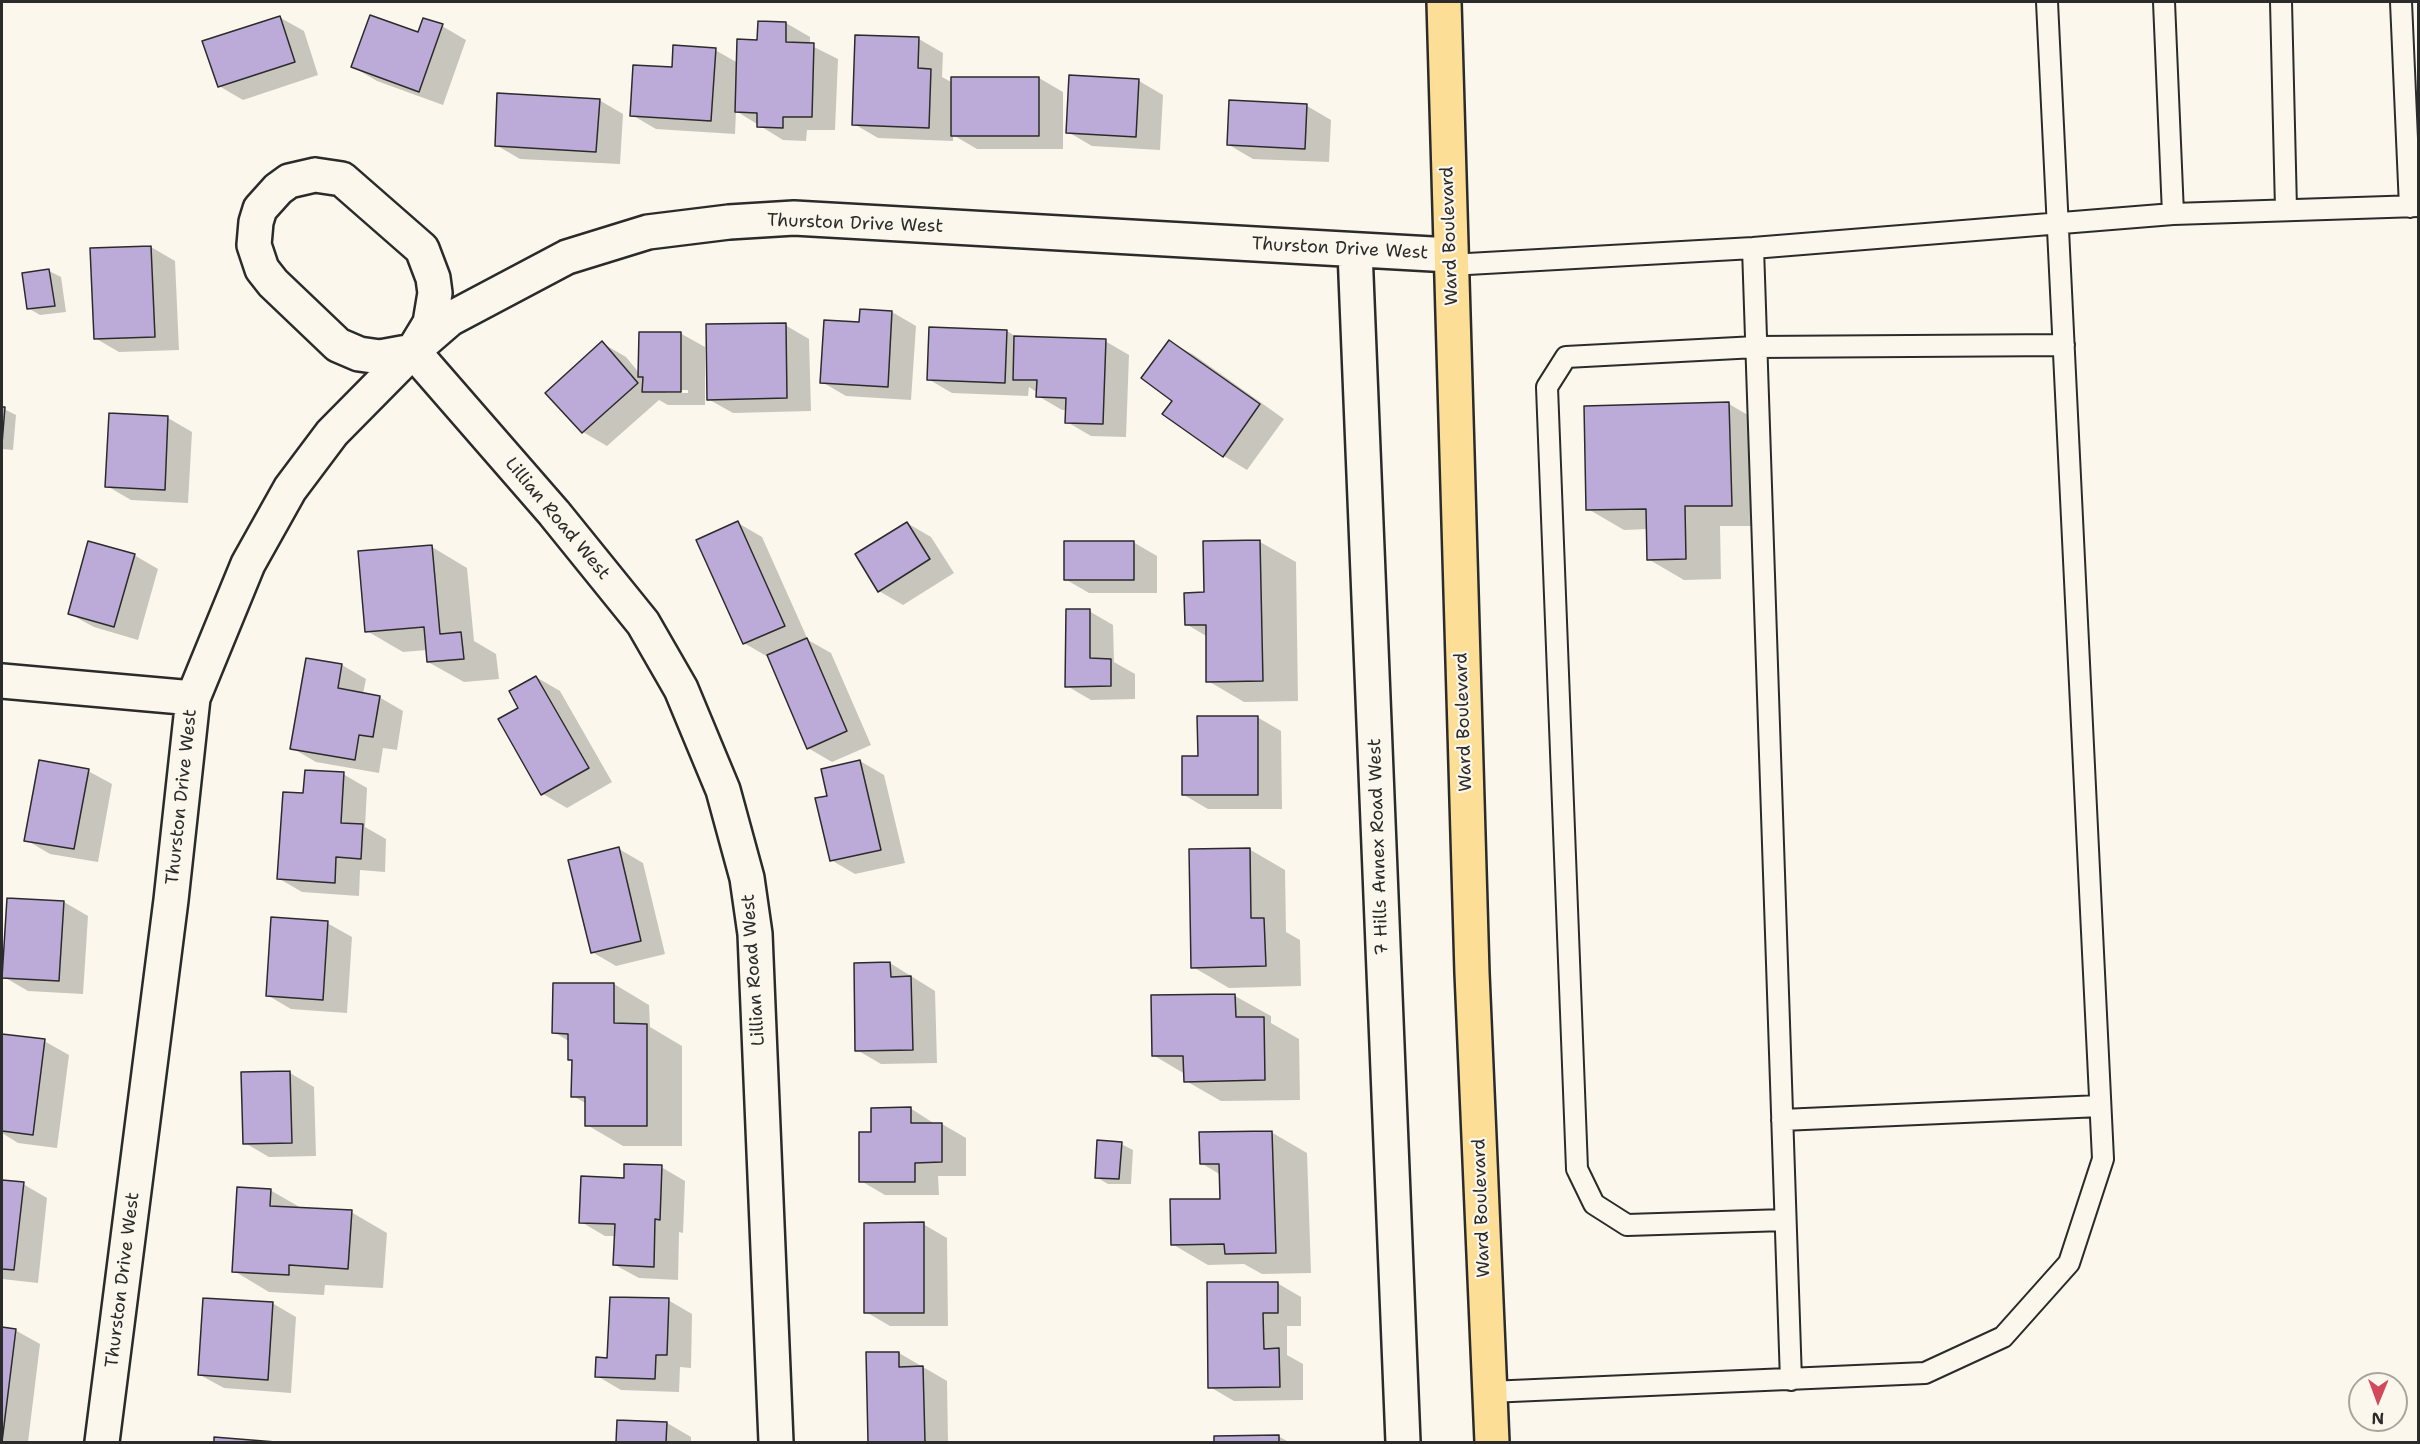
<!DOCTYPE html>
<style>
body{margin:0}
#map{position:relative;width:2420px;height:1444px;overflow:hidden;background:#fbf7ec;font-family:"Shantell Sans",sans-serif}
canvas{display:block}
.frame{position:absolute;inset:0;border:3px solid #2b2b2b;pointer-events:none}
.north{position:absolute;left:2348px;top:1372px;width:60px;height:60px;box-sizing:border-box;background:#fbf7ec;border:2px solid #a8a59f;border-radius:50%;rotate:181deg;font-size:16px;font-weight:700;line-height:24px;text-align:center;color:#2b2b2b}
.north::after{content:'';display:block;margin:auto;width:21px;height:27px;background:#d1495b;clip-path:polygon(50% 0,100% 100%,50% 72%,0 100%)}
</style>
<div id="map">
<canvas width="2420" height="1444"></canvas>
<div class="frame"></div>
<div class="north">N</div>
</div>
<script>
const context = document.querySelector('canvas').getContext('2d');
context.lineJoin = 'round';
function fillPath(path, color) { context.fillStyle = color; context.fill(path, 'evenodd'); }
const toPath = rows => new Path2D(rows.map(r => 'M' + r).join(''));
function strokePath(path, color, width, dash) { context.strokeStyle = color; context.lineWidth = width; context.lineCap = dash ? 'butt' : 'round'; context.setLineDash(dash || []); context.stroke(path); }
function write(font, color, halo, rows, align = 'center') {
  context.font = font + ' "Shantell Sans",sans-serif'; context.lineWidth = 4.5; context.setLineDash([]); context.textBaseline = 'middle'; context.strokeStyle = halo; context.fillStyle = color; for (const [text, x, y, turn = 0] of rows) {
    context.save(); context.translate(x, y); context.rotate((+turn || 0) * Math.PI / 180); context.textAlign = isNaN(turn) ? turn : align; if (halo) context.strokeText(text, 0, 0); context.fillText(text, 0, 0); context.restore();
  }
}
const shadow = toPath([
 [279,17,304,31,318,75,243,100,219,86],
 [786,23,810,37,810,45,838,59,835,130,807,130,806,141,783,140,736,111,735,134,656,129,632,115,673,69,715,50,738,63,758,42],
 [442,26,466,40,443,105,377,81,353,67],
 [919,39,943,53,942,77,953,83,1039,78,1063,92,1063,149,977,149,953,135,953,141,878,138,854,124],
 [1139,81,1163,95,1160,150,1092,146,1068,132],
 [599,100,623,114,620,164,520,159,496,145],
 [1307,106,1331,120,1329,162,1253,159,1229,145],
 [151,247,175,261,179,350,119,352,95,338],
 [49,271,61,277,66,312,40,315,28,308],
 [892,312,916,326,911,400,846,396,822,382,861,323],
 [785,325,809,339,811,411,733,413,708,399],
 [1007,331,1018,338,1105,341,1129,355,1126,437,1091,436,1067,422,1067,410,1062,410,1038,396,1038,393,1029,387,1028,396,952,393,928,379],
 [680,333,705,347,705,405,668,405,659,400,607,446,583,432,547,393,602,343,626,357,640,374],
 [666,390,688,390,688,393,666,393],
 [1170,342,1194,355,1284,419,1247,470,1224,456,1174,400],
 [1729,404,1765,425,1767,526,1720,526,1721,579,1684,580,1648,559,1648,529,1624,530,1588,509],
 [2,408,16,415,13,450,2,449],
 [168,418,192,432,188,503,131,500,107,486],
 [738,523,762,537,808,640,831,653,871,745,832,762,808,748,768,657,744,643],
 [907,523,931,537,954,573,903,605,879,591],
 [1133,542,1157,556,1157,593,1089,593,1065,579],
 [1260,542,1296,562,1298,701,1244,702,1208,681,1208,637,1186,624,1205,594],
 [432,547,467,568,474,641,496,654,499,679,464,682,428,662,427,650,403,652,367,631],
 [134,555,158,569,138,640,94,627,70,614],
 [1089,611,1113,625,1114,662,1135,674,1135,699,1091,700,1067,686],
 [308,659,342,665,366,679,363,694,379,697,403,711,397,750,383,748,379,773,316,762,292,748],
 [536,677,560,691,612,782,567,808,543,794,520,709],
 [1257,717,1281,731,1282,809,1208,809,1184,795],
 [860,761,884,775,905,863,855,874,831,860,829,797],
 [88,771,112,784,98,862,50,854,26,840],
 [343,774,367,788,365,827,386,839,385,872,360,870,359,896,302,892,278,878,305,795],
 [619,849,643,863,665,954,616,966,592,952],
 [1249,849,1285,870,1286,932,1300,940,1301,986,1229,988,1193,967],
 [9,900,64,902,88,916,83,994,28,991,4,977],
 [327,923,352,937,347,1013,291,1009,267,995],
 [890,963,935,991,937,1063,881,1064,857,1050],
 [614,984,649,1005,650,1027,682,1046,682,1146,623,1146,587,1125,587,1104,573,1096,573,1061,570,1060,570,1042,554,1032],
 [1235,996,1271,1016,1271,1023,1299,1039,1300,1100,1221,1101,1186,1081,1185,1074,1153,1055],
 [2,1035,44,1041,69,1055,57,1148,18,1143,2,1133],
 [290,1073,314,1087,316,1156,269,1157,245,1143],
 [910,1108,935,1124,942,1124,966,1138,966,1176,938,1176,939,1195,885,1195,861,1181,873,1133],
 [1271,1132,1307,1153,1311,1273,1262,1274,1244,1264,1208,1265,1172,1244,1221,1200,1221,1175,1201,1163],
 [1121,1144,1133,1150,1131,1184,1108,1184,1096,1177],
 [661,1167,685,1181,683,1233,679,1232,678,1280,639,1278,615,1265,616,1236,605,1236,581,1222,625,1179],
 [23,1184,47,1198,38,1283,2,1279,2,1195],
 [270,1190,303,1209,351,1212,387,1233,383,1288,325,1285,324,1295,269,1292,234,1271],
 [923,1224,947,1238,948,1326,890,1326,866,1312],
 [1277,1283,1301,1297,1301,1326,1287,1326,1287,1355,1303,1364,1303,1400,1234,1401,1210,1387],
 [668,1300,692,1314,691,1368,680,1367,679,1392,621,1390,597,1376,609,1359],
 [272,1303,296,1317,291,1393,224,1388,200,1375],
 [2,1329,15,1330,40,1344,28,1442,2,1442],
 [899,1353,947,1381,948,1442,870,1442,867,1354],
 [619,1422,667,1423,691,1437,691,1442,618,1442],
 [1278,1436,1289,1442,1216,1442,1216,1438],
 [216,1439,268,1442,215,1442]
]);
const building = toPath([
 [370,15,418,32,423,18,443,24,419,92,351,67,370,15],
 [280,16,295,62,218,87,202,41,280,16],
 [758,21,786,22,786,42,814,43,812,117,783,117,783,128,757,127,757,113,735,112,737,39,757,40,758,21],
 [855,35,919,37,918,68,931,69,929,128,852,125,855,35],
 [673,45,716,48,711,121,630,116,633,65,672,67,673,45],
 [1069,75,1139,79,1136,137,1066,133,1069,75],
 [951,77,1039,77,1039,136,951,136,951,77],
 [497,93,600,99,596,152,495,146,497,93],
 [1229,100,1307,104,1305,149,1227,145,1229,100],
 [151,246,155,337,94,339,90,248,151,246],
 [49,269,55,306,27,309,22,273,49,269],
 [860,309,892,311,888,387,820,383,824,320,859,322,860,309],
 [786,323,787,398,707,400,706,324,786,323],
 [929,327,1007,330,1005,383,927,380,929,327],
 [639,332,681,332,681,392,642,392,643,377,638,377,639,332],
 [1014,336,1106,339,1103,424,1065,423,1066,398,1036,397,1037,380,1013,380,1014,336],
 [1169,340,1260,404,1223,457,1162,414,1172,401,1141,378,1169,340],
 [602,341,638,383,582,433,545,393,602,341],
 [1729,402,1732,506,1685,506,1686,559,1647,560,1646,509,1586,510,1584,406,1729,402],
 [2,407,5,407,2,444,2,407],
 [109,413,168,416,165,490,105,487,109,413],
 [738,521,785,626,743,644,696,540,738,521],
 [907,522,930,559,878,592,855,554,907,522],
 [1260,540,1263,681,1206,682,1206,625,1185,625,1184,593,1204,592,1203,541,1260,540],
 [88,541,135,554,114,627,68,614,88,541],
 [1064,541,1134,541,1134,580,1064,580,1064,541],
 [432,545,440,634,461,632,464,659,427,662,424,627,365,632,358,551,432,545],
 [1066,609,1090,609,1090,658,1111,659,1111,686,1065,687,1066,609],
 [807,638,847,731,807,749,767,655,807,638],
 [306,658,342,664,338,688,380,696,373,737,359,735,355,760,290,749,306,658],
 [536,676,589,768,541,795,498,719,518,708,509,691,536,676],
 [1197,716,1258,716,1258,795,1182,795,1182,756,1198,756,1197,716],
 [39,760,89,769,74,849,24,841,39,760],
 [860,760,881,850,830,861,815,798,827,796,821,769,860,760],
 [305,770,344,772,341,823,363,824,361,859,336,857,335,883,277,879,283,792,303,793,305,770],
 [619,847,641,941,591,953,568,860,619,847],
 [1250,848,1251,918,1264,918,1266,966,1191,968,1189,849,1250,848],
 [7,898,64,901,59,981,2,978,7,898],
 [271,917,328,921,323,1000,266,996,271,917],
 [890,962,891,977,911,976,913,1050,855,1051,854,963,890,962],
 [553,983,614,983,614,1023,647,1024,647,1126,585,1126,585,1097,571,1097,572,1060,568,1060,568,1034,552,1033,553,983],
 [1235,994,1236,1017,1264,1017,1265,1080,1184,1082,1183,1056,1152,1056,1151,995,1235,994],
 [2,1034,45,1039,33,1135,2,1131,2,1034],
 [290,1071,292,1143,243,1144,241,1072,290,1071],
 [911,1107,911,1123,942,1123,942,1162,915,1163,915,1182,859,1182,859,1132,871,1132,871,1108,911,1107],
 [1272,1131,1276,1253,1225,1254,1224,1244,1171,1245,1170,1199,1220,1199,1219,1164,1200,1164,1199,1132,1272,1131],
 [1097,1140,1122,1142,1119,1179,1095,1178,1097,1140],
 [624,1164,662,1165,660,1220,655,1219,654,1267,613,1265,615,1224,579,1223,581,1176,624,1178,624,1164],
 [2,1180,24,1182,14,1270,2,1269,2,1180],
 [237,1187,271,1189,270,1206,352,1210,348,1269,289,1265,289,1275,232,1272,237,1187],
 [924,1222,924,1313,864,1313,864,1223,924,1222],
 [1207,1282,1278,1282,1278,1313,1263,1313,1264,1349,1279,1348,1280,1387,1208,1388,1207,1282],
 [610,1297,669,1298,667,1355,656,1355,655,1379,595,1377,596,1357,607,1358,610,1297],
 [203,1298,273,1302,268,1380,198,1375,203,1298],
 [2,1327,16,1329,2,1442,2,1327],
 [866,1352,899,1352,899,1367,923,1366,925,1442,868,1442,866,1352],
 [617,1420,667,1422,666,1442,616,1442,617,1420],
 [1279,1435,1279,1442,1214,1442,1214,1436,1279,1435],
 [214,1437,276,1442,214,1442,214,1437]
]);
const service = toPath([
 [2164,2,2173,214],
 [2281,2,2286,209],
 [2401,2,2410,207],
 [1753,248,1791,1380],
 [1450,265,1753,248,2173,214,2418,206],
 [1782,1120,2100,1106],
 [1785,1220,1627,1225,1594,1204,1577,1169,1547,387,1566,357,1756,347,2064,345],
 [1489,1392,1925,1373,2003,1337,2069,1263,2103,1159,2047,2]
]);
const minor = toPath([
 [315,175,342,179,422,249,433,278,435,293,430,323,413,351,380,357,359,354,338,345,273,283,262,269,254,245,256,222,260,209,278,189,289,181,315,175],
 [1355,251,1403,1442],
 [413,351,554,513,643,623,681,689,723,790,747,878,755,934,776,1442],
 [2,681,193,698],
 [102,1442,171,900,193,698,248,564,290,489,332,433,413,351,450,319,567,257,648,232,729,222,794,218,1450,255]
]);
const primary = toPath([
 [1444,2,1472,973,1492,1442]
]);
const streetNames = [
 ["Thurston Drive West",855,224,2],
 ["Ward Boulevard",1450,236,-92],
 ["Thurston Drive West",1340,249,3],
 ["Lillian Road West",557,519,50],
 ["Ward Boulevard",1464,722,-92],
 ["Thurston Drive West",182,797,-84],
 ["7 Hills Annex Road West",1379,847,-92],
 ["Lillian Road West",754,970,-94],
 ["Ward Boulevard",1482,1208,-92],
 ["Thurston Drive West",123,1280,-83]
];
fillPath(shadow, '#0003');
fillPath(building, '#bcaad9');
strokePath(building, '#2b2b2b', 1.5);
strokePath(service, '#2b2b2b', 24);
strokePath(minor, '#2b2b2b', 38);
strokePath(primary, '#2b2b2b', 38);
strokePath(service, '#fbf7ec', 20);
strokePath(minor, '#fbf7ec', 33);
strokePath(primary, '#fcde96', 33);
write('18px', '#2b2b2b', '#fbf7ec', streetNames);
</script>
